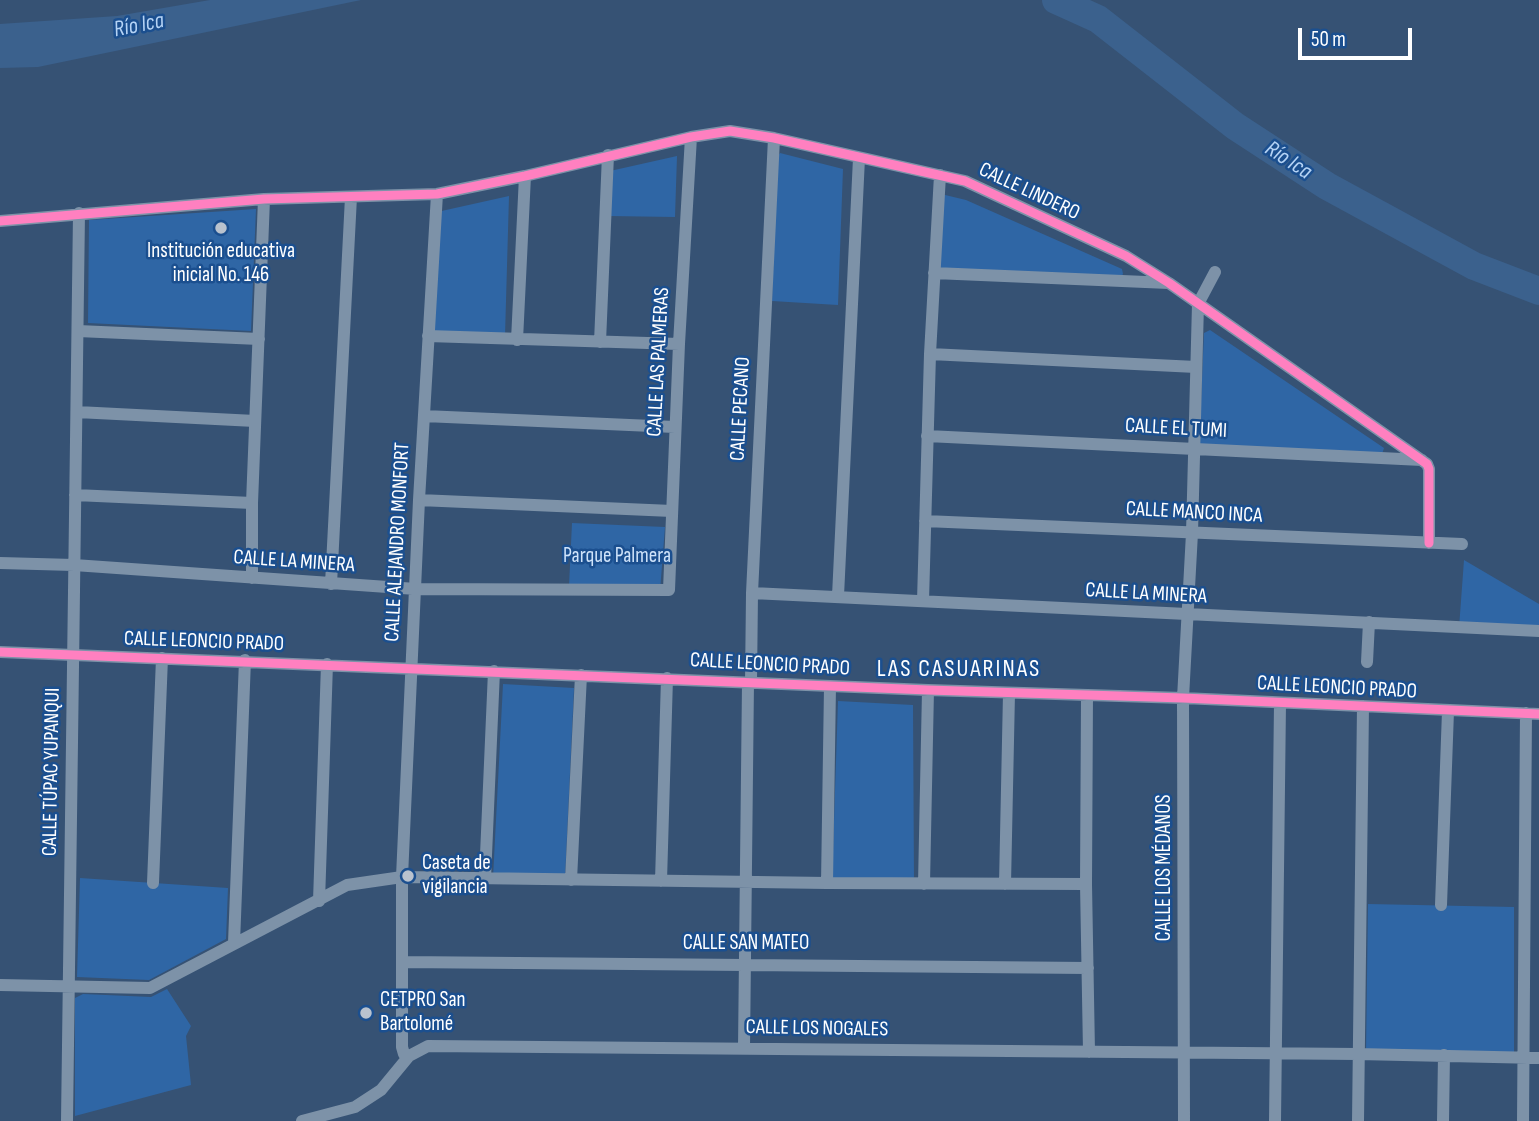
<!DOCTYPE html>
<meta charset="utf-8">
<style>
body{margin:0}
#map{position:relative;width:1539px;height:1121px;overflow:hidden;background:#365274;font-family:"Sofia Sans Condensed",sans-serif}
canvas{display:block}
.scale{position:absolute;left:1298px;top:28px;width:114px;height:32px;box-sizing:border-box;border:4px solid #fff;border-top:0;padding-left:9px;font-size:21px;line-height:24px;white-space:nowrap;color:#fff;-webkit-text-stroke:5px #1b4f8f;paint-order:stroke}
</style>
<div id="map">
<canvas width="1539" height="1121"></canvas>
<div class="scale">50 m</div>
</div>
<script>
const context = document.querySelector('canvas').getContext('2d');
context.lineJoin = 'round';
function fillPath(path, color) { context.fillStyle = color; context.fill(path, 'evenodd'); }
const toPath = rows => new Path2D(rows.map(r => 'M' + r).join(''));
function strokePath(path, color, width, dash) { context.strokeStyle = color; context.lineWidth = width; context.lineCap = dash ? 'butt' : 'round'; context.setLineDash(dash || []); context.stroke(path); }
function write(font, color, halo, rows, align = 'center') {
  context.font = font + ' "Sofia Sans Condensed",sans-serif'; context.lineWidth = 5; context.setLineDash([]); context.textBaseline = 'middle'; context.strokeStyle = halo; context.fillStyle = color; for (const [text, x, y, turn = 0] of rows) {
    context.save(); context.translate(x, y); context.rotate((+turn || 0) * Math.PI / 180); context.textAlign = isNaN(turn) ? turn : align; if (halo) context.strokeText(text, 0, 0); context.fillText(text, 0, 0); context.restore();
  }
}
const green = toPath([
 [780,153,843,169,838,305,772,301,777,158],
 [677,156,675,217,608,216,610,171],
 [941,194,966,200,1122,269,1123,274,1119,280,939,271],
 [509,196,505,336,433,333,437,212],
 [256,209,251,331,88,323,89,220],
 [1210,330,1384,448,1382,454,1199,449,1204,333],
 [572,523,665,527,660,591,569,586],
 [1464,560,1539,604,1539,633,1459,628],
 [503,684,574,688,565,878,493,878],
 [838,701,913,705,914,883,832,882],
 [80,878,228,888,226,939,149,980,77,977],
 [1368,904,1514,907,1514,1056,1366,1052],
 [167,989,191,1026,186,1036,191,1085,75,1116,75,998,83,994,151,997]
]);
const water = toPath([
 [210,0,361,0,38,67,0,68,0,24,117,16]
]);
const river = toPath([
 [1056,0,1098,19,1235,126,1327,186,1474,266,1539,291]
]);
const street = toPath([
 [0,221,264,199,437,194,525,176,691,137,730,131,774,138,965,181,1126,256,1169,283,1427,464,1429,469,1429,543],
 [934,273,1169,283],
 [78,331,259,339],
 [428,336,679,344],
 [517,340,525,176],
 [600,342,608,155],
 [930,354,1196,367],
 [77,412,255,421],
 [424,416,675,427],
 [927,436,1422,460],
 [75,495,252,503],
 [419,500,672,511],
 [925,521,1462,544],
 [0,563,74,565,416,589,669,590,679,344,691,137],
 [252,578,252,503,264,199],
 [331,584,351,197],
 [752,593,1539,631],
 [838,596,859,158],
 [923,601,930,354,940,175],
 [0,652,928,690,1183,698,1539,714],
 [1367,662,1369,622],
 [751,683,752,593,774,138],
 [1087,695,1086,884,1089,1052],
 [485,878,494,671],
 [571,880,581,675],
 [661,881,667,678],
 [153,883,162,658],
 [827,883,830,686],
 [924,884,928,690],
 [1005,884,1009,693],
 [319,901,327,664],
 [1441,905,1448,711],
 [234,943,245,660],
 [403,962,1088,968],
 [0,985,150,988,347,885,402,877,827,883,1086,884],
 [744,1048,748,682],
 [409,1056,404,1054,402,1047,402,877,419,500,437,194],
 [67,1121,79,213],
 [302,1121,355,1107,381,1090,409,1056,428,1046,1358,1054,1539,1058],
 [1184,1121,1183,698,1192,533,1198,304,1215,272],
 [1275,1121,1280,703],
 [1358,1121,1363,706],
 [1443,1121,1444,1055],
 [1523,1121,1526,713]
]);
const cycleway = toPath([
 [0,221,264,199,437,194,525,176,691,137,730,131,774,138,965,181,1126,256,1169,283,1427,464,1429,469,1429,543],
 [0,652,928,690,1183,698,1539,714]
]);
const markers = [
 [221,228,7,"#b9c2ce"],
 [408,876,7,"#b9c2ce"],
 [366,1013,7,"#b9c2ce"]
];
const streetNames = [
 ["CALLE LINDERO",1029,192,25],
 ["CALLE LAS PALMERAS",659,362,-87],
 ["CALLE PECANO",741,409,-87],
 ["CALLE EL TUMI",1176,429,3],
 ["CALLE MANCO INCA",1194,513,3],
 ["CALLE ALEJANDRO MONFORT",398,542,-87],
 ["CALLE LA MINERA",294,562,4],
 ["CALLE LA MINERA",1146,594,3],
 ["CALLE LEONCIO PRADO",204,642,2],
 ["CALLE LEONCIO PRADO",770,665,3],
 ["CALLE LEONCIO PRADO",1337,688,3],
 ["CALLE TÚPAC YUPANQUI",52,772,-89],
 ["CALLE LOS MÉDANOS",1165,868,-90],
 ["CALLE SAN MATEO",746,944],
 ["CALLE LOS NOGALES",817,1029,1]
];
const poiNames = [
 ["Institución educativa",221,252,"center"],
 ["inicial No. 146",221,276,"center"],
 ["Caseta de",422,864],
 ["vigilancia",422,888],
 ["CETPRO San",380,1001],
 ["Bartolomé",380,1025]
];
const parkNames = [
 ["Parque Palmera",617,557]
];
const waterNames = [
 ["Río Ica",139,26,-11],
 ["Río Ica",1288,161,33]
];
const quarterNames = [
 ["LAS CASUARINAS",959,670]
];
fillPath(green, '#2f66a5');
fillPath(water, '#3b618d');
strokePath(river, '#3b618d', 28);
strokePath(street, '#7d92a8', 12);
strokePath(cycleway, '#ff80c0', 9);
for (const [x, y, r, color] of markers) { const dot = new Path2D(); dot.arc(x, y, r, 0, 2 * Math.PI); context.fillStyle = color; context.fill(dot); strokePath(dot, '#1b4f8f', 2.5); }
write('21px', '#fff', '#1b4f8f', streetNames);
write('21px', '#fff', '#1b4f8f', poiNames, 'left');
write('21px', '#cfe3fa', '#1b4f8f', parkNames);
write('italic 23px', '#b5d3f5', '#1b4f8f', waterNames);
context.letterSpacing = '2px';
write('24px', '#fff', '#1b4f8f', quarterNames);
context.letterSpacing = '0px';
</script>
